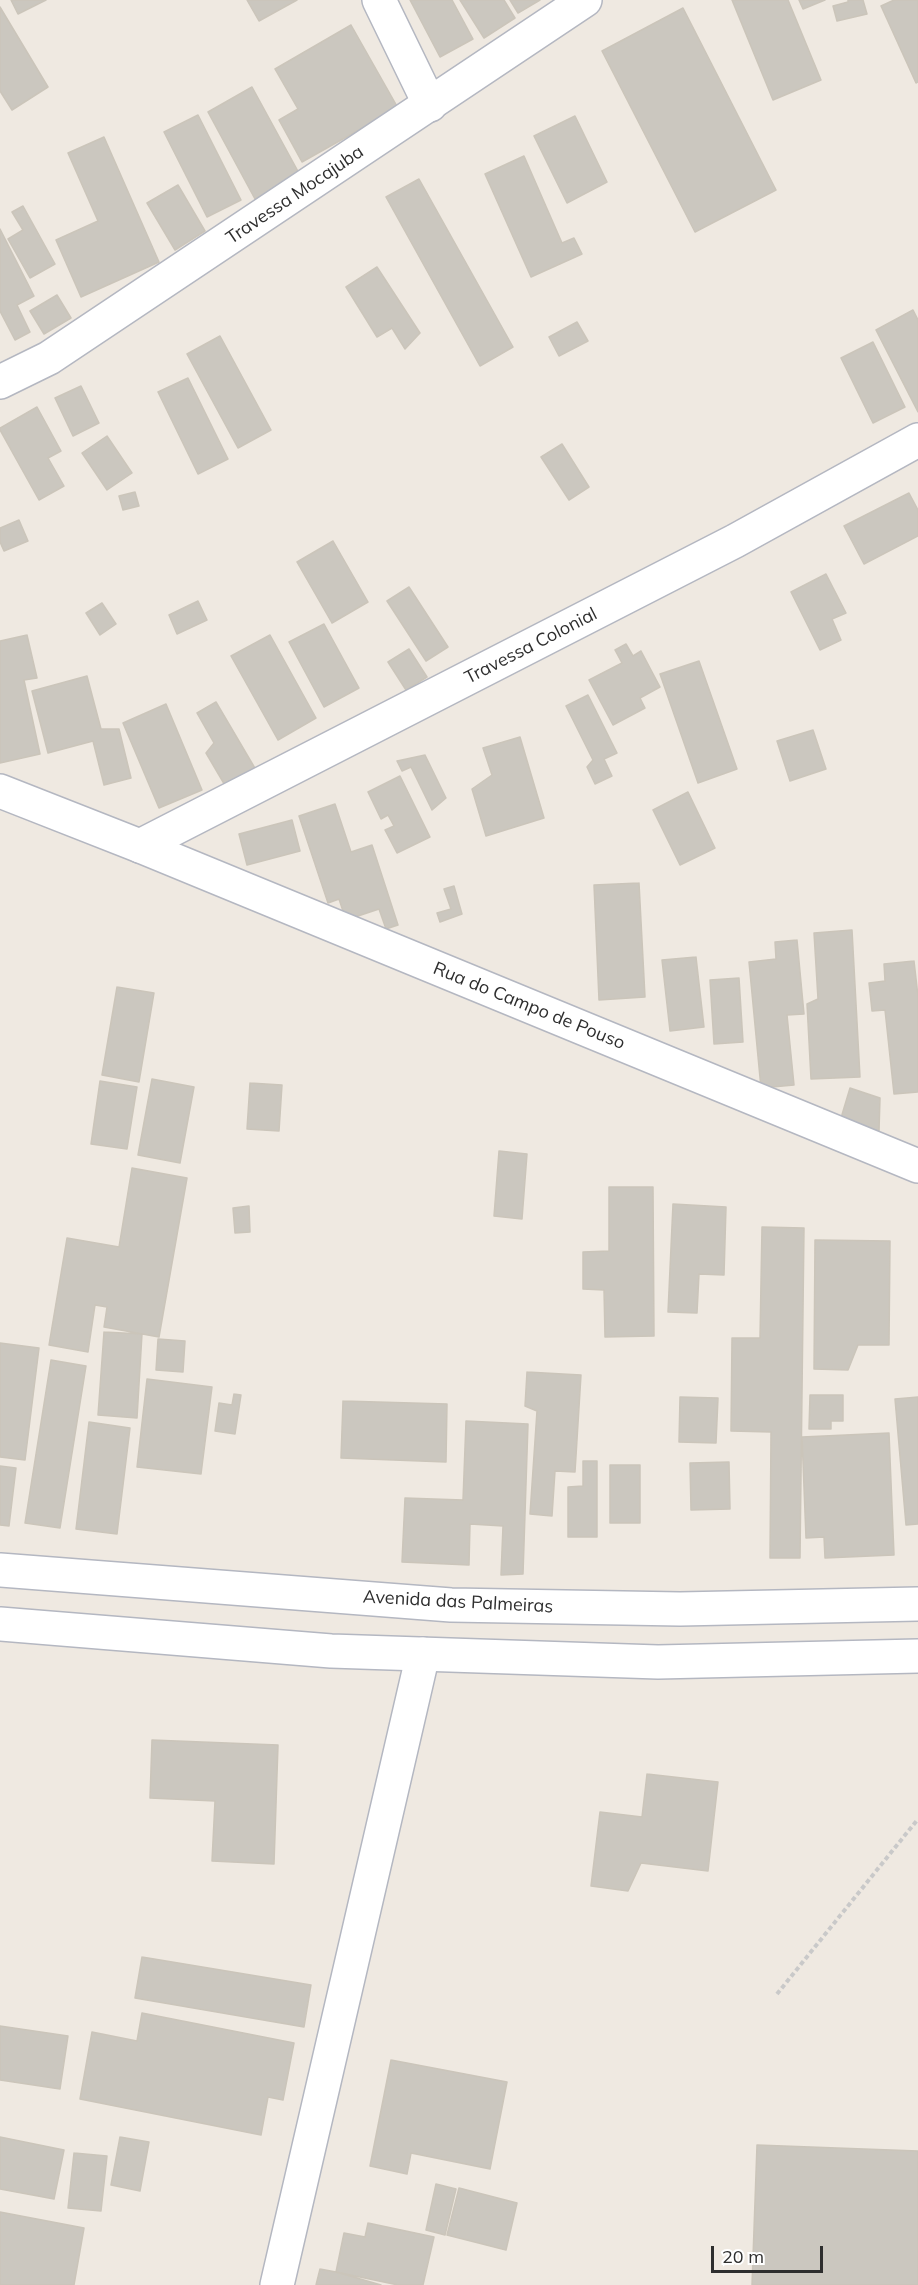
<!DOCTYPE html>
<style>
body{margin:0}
#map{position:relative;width:918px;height:2285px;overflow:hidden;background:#efe9e1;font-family:Mulish,sans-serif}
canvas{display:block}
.scale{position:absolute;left:711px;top:2246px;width:112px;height:27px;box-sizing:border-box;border:3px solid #2e2e2e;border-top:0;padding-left:8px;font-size:18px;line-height:21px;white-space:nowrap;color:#2e2e2e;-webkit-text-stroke:4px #fff;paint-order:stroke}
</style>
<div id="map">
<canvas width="918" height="2285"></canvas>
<div class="scale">20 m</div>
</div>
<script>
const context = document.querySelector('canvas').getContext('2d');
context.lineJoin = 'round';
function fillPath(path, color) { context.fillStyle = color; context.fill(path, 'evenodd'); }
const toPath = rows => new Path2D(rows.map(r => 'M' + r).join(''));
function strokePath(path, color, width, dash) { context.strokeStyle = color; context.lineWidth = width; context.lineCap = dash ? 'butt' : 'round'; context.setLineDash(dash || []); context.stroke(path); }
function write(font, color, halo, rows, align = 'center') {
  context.font = font + ' Mulish,sans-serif'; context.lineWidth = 4.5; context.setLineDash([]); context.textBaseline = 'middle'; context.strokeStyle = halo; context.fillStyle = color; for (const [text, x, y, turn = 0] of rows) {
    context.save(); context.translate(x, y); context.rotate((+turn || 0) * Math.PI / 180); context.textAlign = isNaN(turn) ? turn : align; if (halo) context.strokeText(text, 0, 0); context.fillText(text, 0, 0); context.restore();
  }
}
const building = toPath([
 [11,0,46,0,18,14,11,0],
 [247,0,297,0,259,21,247,0],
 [410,0,452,0,473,39,440,57,410,0],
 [460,0,504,0,515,18,484,38,460,0],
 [510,0,540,0,518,13,510,0],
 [732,0,788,0,821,80,773,100,732,0],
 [799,0,825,0,803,9,799,0],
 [848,0,863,0,867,14,837,21,833,6,848,2,848,0],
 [894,0,918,0,918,82,916,83,881,6,894,0],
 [0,7,48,87,12,110,0,91,0,7],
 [683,8,776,190,695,232,602,51,683,8],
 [351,25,398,108,302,162,279,120,298,109,275,69,351,25],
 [252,87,300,175,255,199,208,112,252,87],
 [198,115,241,200,207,217,164,132,198,115],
 [575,116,607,182,567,203,534,136,575,116],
 [104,137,159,262,81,297,56,240,98,221,68,153,104,137],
 [524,156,562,243,574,238,582,254,531,277,485,174,524,156],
 [419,179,513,347,480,366,386,197,419,179],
 [178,185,205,231,175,250,147,203,178,185],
 [23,206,55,264,30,278,8,239,23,230,12,212,23,206],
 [0,229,34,296,17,305,30,332,15,340,0,311,0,229],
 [377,267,420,333,405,349,392,328,377,337,346,287,377,267],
 [57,295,71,318,44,334,30,311,57,295],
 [913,310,918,320,918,412,876,330,913,310],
 [577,322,588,341,559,356,549,337,577,322],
 [220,336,271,430,238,448,187,354,220,336],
 [873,342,905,407,873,423,841,358,873,342],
 [188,378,228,459,198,474,158,392,188,378],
 [81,386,99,423,73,436,55,398,81,386],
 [37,407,61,451,48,458,64,486,39,500,0,430,0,428,37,407],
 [107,436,132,473,107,490,82,453,107,436],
 [562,444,589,487,569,500,541,457,562,444],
 [135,492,139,506,123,510,119,496,135,492],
 [909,493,918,510,918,536,864,564,844,526,909,493],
 [19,520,28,541,4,551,0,542,0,528,19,520],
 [333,541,368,602,332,623,297,562,333,541],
 [826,574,846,613,832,619,841,640,820,650,791,592,826,574],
 [409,587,448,647,426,661,387,601,409,587],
 [198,601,207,620,177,634,169,615,198,601],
 [102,603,116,624,100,635,86,613,102,603],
 [324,624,359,688,324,707,289,642,324,624],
 [27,635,37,678,24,680,40,754,0,763,0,641,27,635],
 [270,635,316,718,278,740,231,656,270,635],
 [626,644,633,656,641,651,660,687,640,698,645,708,613,725,589,680,622,663,615,650,626,644],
 [409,649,427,677,406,690,388,662,409,649],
 [699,661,737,769,698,783,660,674,699,661],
 [87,676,101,729,119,729,131,778,104,785,93,741,48,753,32,691,87,676],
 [588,695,617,753,604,759,612,776,595,784,587,767,593,760,566,706,588,695],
 [216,702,256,770,226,787,206,753,214,743,197,713,216,702],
 [166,704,202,790,159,808,123,723,166,704],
 [813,730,826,769,790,781,777,741,813,730],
 [520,737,544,818,486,836,472,789,492,775,483,748,520,737],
 [425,755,446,798,432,810,411,767,402,771,397,761,425,755],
 [400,776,430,837,397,853,385,830,394,826,388,815,381,819,368,792,400,776],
 [688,792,715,848,680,865,653,810,688,792],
 [335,804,351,852,372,845,398,925,386,929,379,909,346,920,339,899,328,903,299,816,335,804],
 [292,820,300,851,247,865,239,834,292,820],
 [639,883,645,997,599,1000,594,885,639,883],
 [454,886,462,914,440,922,437,913,451,909,444,889,454,886],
 [852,930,860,1077,811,1079,807,1004,818,999,814,933,852,930],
 [797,940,804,1014,787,1015,794,1085,761,1088,749,962,776,959,775,942,797,940],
 [696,957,704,1027,670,1031,662,960,696,957],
 [914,961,918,996,918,1092,894,1094,885,1010,872,1011,869,983,885,981,884,964,914,961],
 [739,978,743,1042,714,1044,710,980,739,978],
 [117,987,154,993,139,1082,102,1075,117,987],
 [152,1079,194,1087,180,1163,138,1155,152,1079],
 [100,1081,137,1087,127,1149,91,1144,100,1081],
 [250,1083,282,1085,279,1131,247,1129,250,1083],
 [850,1088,880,1098,879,1131,841,1118,850,1088],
 [499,1151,527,1154,522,1219,494,1216,499,1151],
 [132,1168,187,1178,159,1337,104,1327,107,1307,95,1305,88,1352,49,1345,67,1238,119,1247,132,1168],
 [609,1187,653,1187,654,1336,605,1337,604,1290,583,1289,583,1252,609,1251,609,1187],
 [673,1204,726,1207,724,1275,699,1274,697,1313,668,1312,673,1204],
 [249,1206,250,1232,235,1233,233,1208,249,1206],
 [762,1227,804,1228,800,1558,770,1558,771,1432,731,1431,732,1338,760,1338,762,1227],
 [815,1240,890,1241,889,1345,858,1345,848,1370,814,1369,815,1240],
 [104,1332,142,1334,137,1418,98,1415,104,1332],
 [158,1339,185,1341,183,1372,156,1370,158,1339],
 [0,1343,39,1348,25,1460,0,1457,0,1343],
 [51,1360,86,1366,60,1528,25,1523,51,1360],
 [527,1372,581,1375,575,1472,555,1471,552,1516,530,1514,537,1411,525,1406,527,1372],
 [147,1379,212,1387,201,1474,137,1467,147,1379],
 [234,1394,241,1395,235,1434,215,1431,219,1403,232,1405,234,1394],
 [810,1395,843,1395,843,1421,831,1421,831,1429,809,1429,810,1395],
 [680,1397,718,1398,716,1443,679,1442,680,1397],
 [918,1397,918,1524,906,1525,895,1399,918,1397],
 [343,1401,447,1404,446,1462,341,1458,343,1401],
 [466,1421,528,1424,523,1574,501,1575,503,1526,470,1524,469,1565,402,1562,405,1498,463,1500,466,1421],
 [89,1422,130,1428,117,1534,76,1529,89,1422],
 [889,1433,894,1555,825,1558,824,1537,806,1538,802,1437,889,1433],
 [583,1461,597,1461,597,1537,568,1537,568,1487,583,1486,583,1461],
 [729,1462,730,1509,691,1510,690,1463,729,1462],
 [610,1465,640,1465,640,1523,610,1523,610,1465],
 [0,1466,16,1468,9,1526,0,1525,0,1466],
 [152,1740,278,1745,274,1864,212,1861,215,1801,150,1798,152,1740],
 [647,1774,718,1782,708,1871,641,1863,628,1891,591,1886,600,1812,642,1817,647,1774],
 [142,1957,311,1985,304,2027,135,1998,142,1957],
 [142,2013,294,2043,283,2100,268,2097,261,2135,80,2099,92,2032,137,2041,142,2013],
 [0,2026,68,2036,60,2089,0,2080,0,2026],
 [391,2060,507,2082,490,2169,411,2153,407,2174,370,2166,391,2060],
 [0,2137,64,2150,54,2199,0,2189,0,2137],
 [120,2137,149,2142,140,2191,111,2185,120,2137],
 [757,2145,918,2151,918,2285,752,2285,757,2145],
 [74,2153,107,2156,101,2211,68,2208,74,2153],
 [436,2184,456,2189,445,2235,426,2230,436,2184],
 [459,2188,517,2203,506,2250,447,2235,459,2188],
 [0,2212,84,2228,74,2285,0,2285,0,2212],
 [368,2223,434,2237,423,2285,398,2285,336,2272,344,2233,365,2237,368,2223],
 [320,2269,336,2272,381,2285,316,2285,320,2269]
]);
const path = toPath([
 [777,1994,918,1819]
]);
const street = toPath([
 [379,0,430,105],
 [140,846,735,541,918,440],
 [277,2285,423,1654]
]);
const secondary = toPath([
 [0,382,49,358,585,0],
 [0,791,140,846,918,1166],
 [0,1570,451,1605,680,1609,918,1604],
 [0,1624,331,1651,658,1662,918,1656]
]);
const streetNames = [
 ["Travessa Mocajuba",295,195,-34],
 ["Travessa Colonial",531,646,-27],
 ["Rua do Campo de Pouso",529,1006,22],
 ["Avenida das Palmeiras",458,1602,3]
];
fillPath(building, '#cbc7bf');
strokePath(building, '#cbc5ba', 1.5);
strokePath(street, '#b4b7c1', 36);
strokePath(secondary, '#b4b7c1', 36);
strokePath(path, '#c9c9c9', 4, [4.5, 3]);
strokePath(street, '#fff', 33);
strokePath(secondary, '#fff', 33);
write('18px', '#2e2e2e', '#fff', streetNames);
</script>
